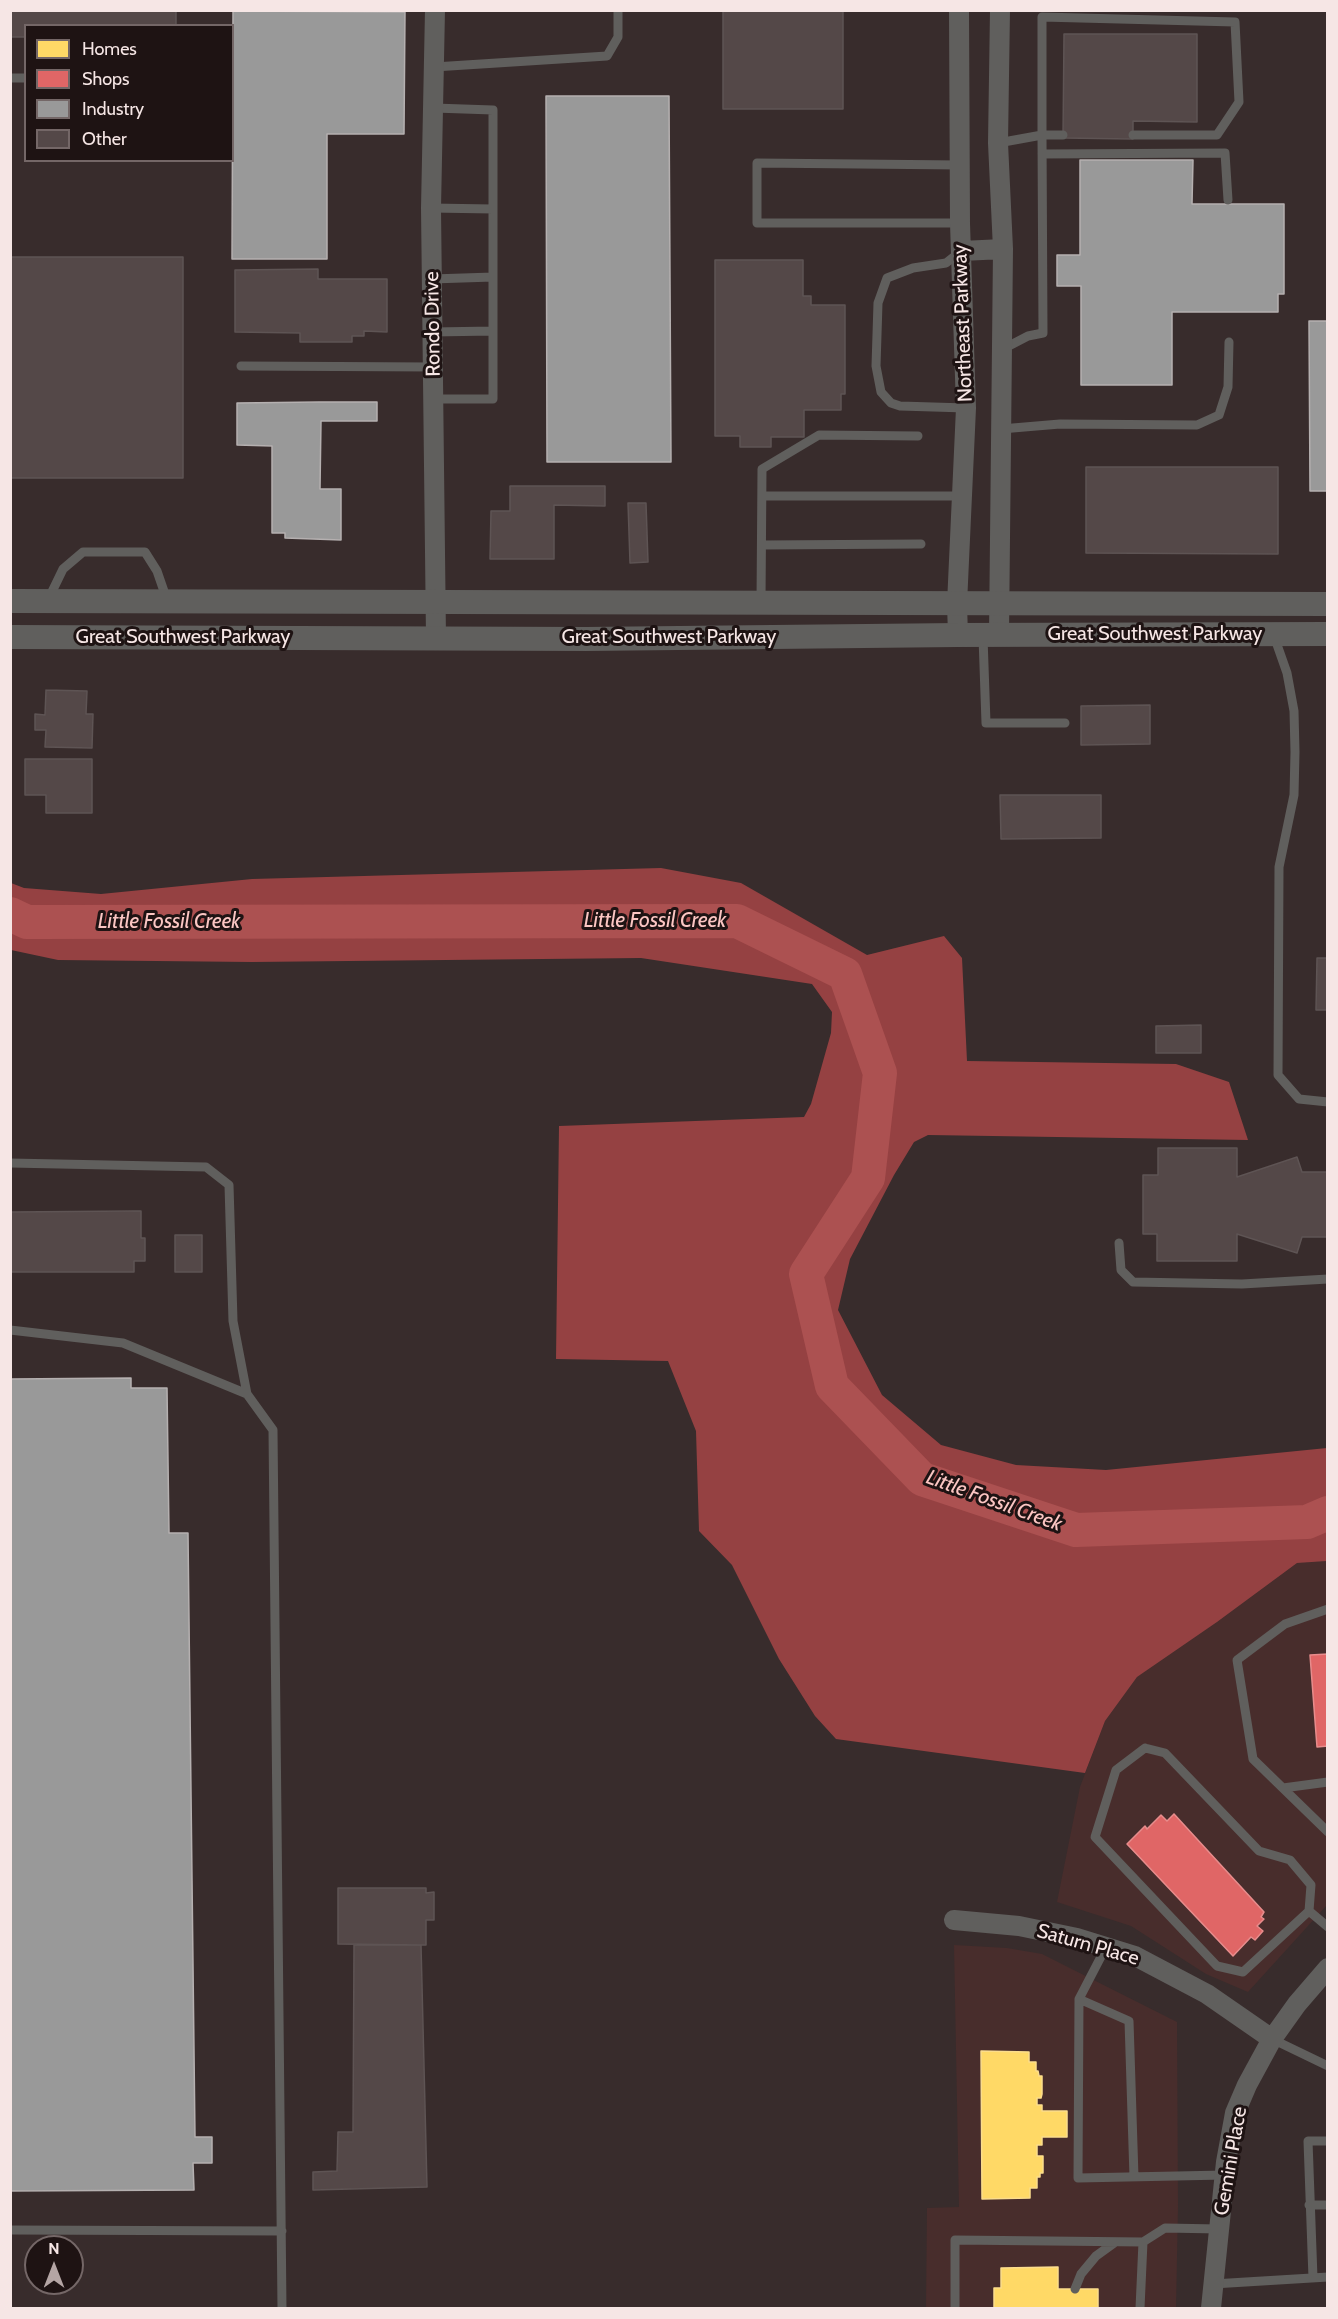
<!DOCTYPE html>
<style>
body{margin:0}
#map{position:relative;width:1338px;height:2319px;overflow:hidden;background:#382c2c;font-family:Cabin,sans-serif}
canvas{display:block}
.frame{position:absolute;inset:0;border:12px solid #f6e6e5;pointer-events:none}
.legend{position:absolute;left:24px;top:24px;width:210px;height:138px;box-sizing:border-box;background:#1e1313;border:2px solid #746767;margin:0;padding:8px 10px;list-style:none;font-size:18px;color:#f6e6e5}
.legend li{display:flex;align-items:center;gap:12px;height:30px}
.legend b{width:30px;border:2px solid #746767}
.north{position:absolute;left:24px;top:2235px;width:60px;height:60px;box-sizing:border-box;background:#1e1313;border:2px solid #746767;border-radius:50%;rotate:0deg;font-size:16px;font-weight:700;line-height:24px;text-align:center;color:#f6e6e5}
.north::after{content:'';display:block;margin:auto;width:21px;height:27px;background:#b4a5a4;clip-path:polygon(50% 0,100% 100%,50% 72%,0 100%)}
</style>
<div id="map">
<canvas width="1338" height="2319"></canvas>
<div class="frame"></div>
<ul class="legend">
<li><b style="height:16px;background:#ffd966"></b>Homes</li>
<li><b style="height:16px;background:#e06666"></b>Shops</li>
<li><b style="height:16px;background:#999"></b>Industry</li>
<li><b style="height:16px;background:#544848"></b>Other</li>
</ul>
<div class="north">N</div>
</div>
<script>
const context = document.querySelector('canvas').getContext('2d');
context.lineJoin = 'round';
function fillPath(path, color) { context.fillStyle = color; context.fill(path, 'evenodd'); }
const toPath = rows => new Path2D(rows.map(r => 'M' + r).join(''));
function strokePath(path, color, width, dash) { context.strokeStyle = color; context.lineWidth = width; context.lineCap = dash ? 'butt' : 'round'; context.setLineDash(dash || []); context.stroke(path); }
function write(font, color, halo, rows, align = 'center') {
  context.font = font + ' Cabin,sans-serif'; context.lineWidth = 6; context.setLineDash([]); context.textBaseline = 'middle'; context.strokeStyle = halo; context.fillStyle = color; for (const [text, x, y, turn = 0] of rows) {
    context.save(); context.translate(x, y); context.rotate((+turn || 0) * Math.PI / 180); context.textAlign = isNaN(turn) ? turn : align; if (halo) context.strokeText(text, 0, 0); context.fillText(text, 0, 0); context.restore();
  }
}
const built = toPath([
 [1327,1561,1327,1905,1248,1992,1206,1974,1131,1926,1057,1902,1080,1787,1105,1721,1137,1677,1217,1622,1297,1563],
 [954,1945,1007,1948,1042,1954,1177,2022,1178,2207,1176,2308,926,2308,927,2208,959,2207]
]);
const forest = toPath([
 [661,868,741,883,867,955,944,936,962,958,967,1061,1176,1064,1229,1082,1248,1140,928,1135,914,1142,894,1175,850,1259,838,1310,882,1395,941,1445,1016,1465,1106,1470,1327,1448,1327,1561,1297,1563,1217,1622,1137,1677,1105,1721,1085,1773,836,1739,815,1716,779,1659,732,1565,699,1531,696,1431,668,1361,556,1359,559,1126,804,1117,811,1104,831,1033,832,1012,812,984,641,958,252,962,58,960,11,950,11,883,24,888,101,894,252,879]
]);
const homes = toPath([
 [981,2051,1029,2052,1029,2062,1036,2062,1036,2071,1038,2071,1039,2076,1042,2076,1042,2094,1041,2098,1037,2098,1037,2105,1042,2105,1042,2111,1067,2111,1067,2137,1042,2137,1042,2145,1037,2145,1037,2156,1043,2156,1043,2173,1040,2173,1040,2177,1037,2177,1037,2188,1030,2188,1030,2198,982,2199,981,2051],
 [1058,2267,1058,2289,1098,2289,1098,2308,994,2308,994,2288,1001,2288,1001,2268,1058,2267]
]);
const shops = toPath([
 [1328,1654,1328,1746,1317,1747,1310,1655,1328,1654],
 [1174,1814,1264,1912,1261,1917,1264,1919,1257,1926,1263,1931,1255,1940,1251,1937,1233,1956,1127,1844,1145,1826,1147,1829,1161,1815,1167,1821,1174,1814]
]);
const industry = toPath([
 [233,11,405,12,404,134,327,134,327,259,232,259,233,11],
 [546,96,669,96,671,462,547,462,546,96],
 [1080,160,1193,160,1192,204,1284,204,1284,294,1278,294,1278,312,1172,312,1172,385,1081,385,1081,286,1057,286,1057,255,1080,255,1080,160],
 [1309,321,1328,321,1328,491,1310,491,1309,321],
 [319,402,377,402,377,421,321,421,320,489,341,489,341,540,285,538,285,533,272,533,272,446,237,445,237,403,319,402],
 [131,1378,131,1388,167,1388,169,1533,188,1533,195,2137,212,2137,212,2163,193,2163,194,2190,10,2191,10,1379,131,1378]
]);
const river = toPath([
 [10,914,27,922,737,921,845,974,880,1073,868,1178,806,1274,832,1386,922,1479,1076,1530,1307,1522,1328,1513]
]);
const building = toPath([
 [10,10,176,10,176,26,26,26,26,37,10,37,10,10],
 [723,10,843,10,843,109,723,109,723,10],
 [1064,34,1197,34,1197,122,1133,121,1133,139,1063,138,1064,34],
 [10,257,183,257,183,478,10,478,10,257],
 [715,260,803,260,803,296,811,296,811,305,845,305,845,394,841,394,841,410,804,410,804,437,771,437,771,447,740,447,740,436,715,436,715,260],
 [318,269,318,279,387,279,387,332,364,331,364,336,352,336,352,342,300,342,300,333,235,332,235,270,318,269],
 [1086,467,1278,467,1278,554,1086,553,1086,467],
 [510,486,605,486,605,506,554,505,554,559,490,559,491,511,510,511,510,486],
 [628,503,646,503,648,562,630,563,628,503],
 [46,690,87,691,86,714,93,714,92,748,45,747,46,730,35,730,35,714,45,715,46,690],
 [1150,705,1150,744,1081,745,1081,706,1150,705],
 [25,759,92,759,92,813,46,813,46,795,25,795,25,759],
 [1000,795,1101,795,1101,838,1001,839,1000,795],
 [1317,958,1328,958,1328,1010,1316,1010,1317,958],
 [1201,1025,1201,1053,1156,1053,1156,1026,1201,1025],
 [1158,1148,1237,1148,1237,1177,1297,1157,1302,1172,1328,1172,1328,1237,1302,1237,1297,1253,1237,1234,1237,1261,1157,1261,1157,1234,1143,1234,1143,1175,1158,1175,1158,1148],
 [133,1211,141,1211,141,1238,145,1238,145,1261,134,1261,134,1272,10,1272,10,1212,133,1211],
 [175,1235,202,1235,202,1272,175,1272,175,1235],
 [338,1888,426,1888,426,1893,434,1892,434,1920,426,1920,426,1945,338,1944,338,1888],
 [354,1945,421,1945,427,2187,313,2190,313,2172,337,2171,338,2132,353,2132,354,1945]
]);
const service = toPath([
 [434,67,607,56,618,37,618,10],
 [10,78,26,78],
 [998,143,1042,135,1042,17,1235,22,1239,102,1217,135,1133,135],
 [1042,154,1225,153,1228,200],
 [960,165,757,163,757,223,960,223],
 [431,208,493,209],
 [960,252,946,263,913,268,887,278,878,303,876,366,881,392,891,403,900,406,966,408],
 [432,279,493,277],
 [433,332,493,331],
 [1003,349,1028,336,1043,333,1042,135,1063,135],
 [241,366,433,367],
 [433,399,493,399,493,110,434,108],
 [1001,429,1060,424,1197,425,1219,415,1228,387,1229,342],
 [762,496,963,496],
 [762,545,921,544],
 [48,600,63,569,83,552,145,552,157,571,167,600],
 [761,601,762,469,819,435,918,436],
 [1274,636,1287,673,1294,711,1295,752,1294,795,1279,867,1278,1075,1299,1099,1328,1102],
 [983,637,986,723,1065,723],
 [10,1163,206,1167,229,1185,233,1321,247,1394],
 [1119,1243,1121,1270,1133,1282,1242,1284,1328,1279],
 [10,1330,123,1343,247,1394,273,1430,282,2308],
 [1328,1609,1285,1624,1237,1660,1253,1759,1328,1832],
 [1145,1748,1165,1753,1259,1851,1290,1860,1311,1885,1309,1911,1243,1972,1217,1966,1095,1837,1116,1770,1145,1748],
 [1283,1788,1328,1782],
 [1309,1911,1328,1927],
 [1106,1947,1079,1999,1078,2178,1225,2175],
 [1079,1999,1129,2021,1134,2177],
 [1272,2039,1328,2066],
 [1309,2205,1328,2205],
 [10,2230,282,2231],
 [1313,2278,1308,2141,1328,2141],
 [1213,2284,1328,2277],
 [1075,2289,1081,2274,1096,2256,1114,2243],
 [955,2308,955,2240,1143,2242,1165,2228,1219,2229],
 [1140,2308,1143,2242]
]);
const minor = toPath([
 [435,10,431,208,436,638],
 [962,251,1003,249],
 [958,635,957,604,966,408,960,223,959,10],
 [999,635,1003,249,998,143,1000,10],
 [954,1920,1019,1926,1077,1938,1135,1956,1207,1994,1272,2039],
 [1211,2308,1226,2162,1235,2113,1247,2085,1272,2039,1297,2004,1328,1968]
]);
const tertiary = toPath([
 [10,601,1328,604],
 [10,637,586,639,958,635,1328,634]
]);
const streetNames = [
 ["Northeast Parkway",963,323,-92],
 ["Rondo Drive",433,324,-91],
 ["Great Southwest Parkway",1155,634],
 ["Great Southwest Parkway",183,637],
 ["Great Southwest Parkway",669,637],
 ["Saturn Place",1088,1945,16],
 ["Gemini Place",1231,2161,-80]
];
const waterNames = [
 ["Little Fossil Creek",655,921],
 ["Little Fossil Creek",169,922],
 ["Little Fossil Creek",994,1501,20]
];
fillPath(built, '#482d2c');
fillPath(forest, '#954142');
fillPath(homes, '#ffd966');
strokePath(homes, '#fcdd8c', 1.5);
fillPath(shops, '#e06666');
strokePath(shops, '#e78c8c', 1.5);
fillPath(industry, '#999');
strokePath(industry, '#b5b0b0', 1.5);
strokePath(river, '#ac5151', 34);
fillPath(building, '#544848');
strokePath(building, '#5e5454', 1.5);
strokePath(service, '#605f5d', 9);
strokePath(minor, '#605f5d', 20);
strokePath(tertiary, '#605f5d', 24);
write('20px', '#f6e6e5', '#1e1313', streetNames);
write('italic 21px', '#fcc6c3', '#1e1313', waterNames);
</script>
